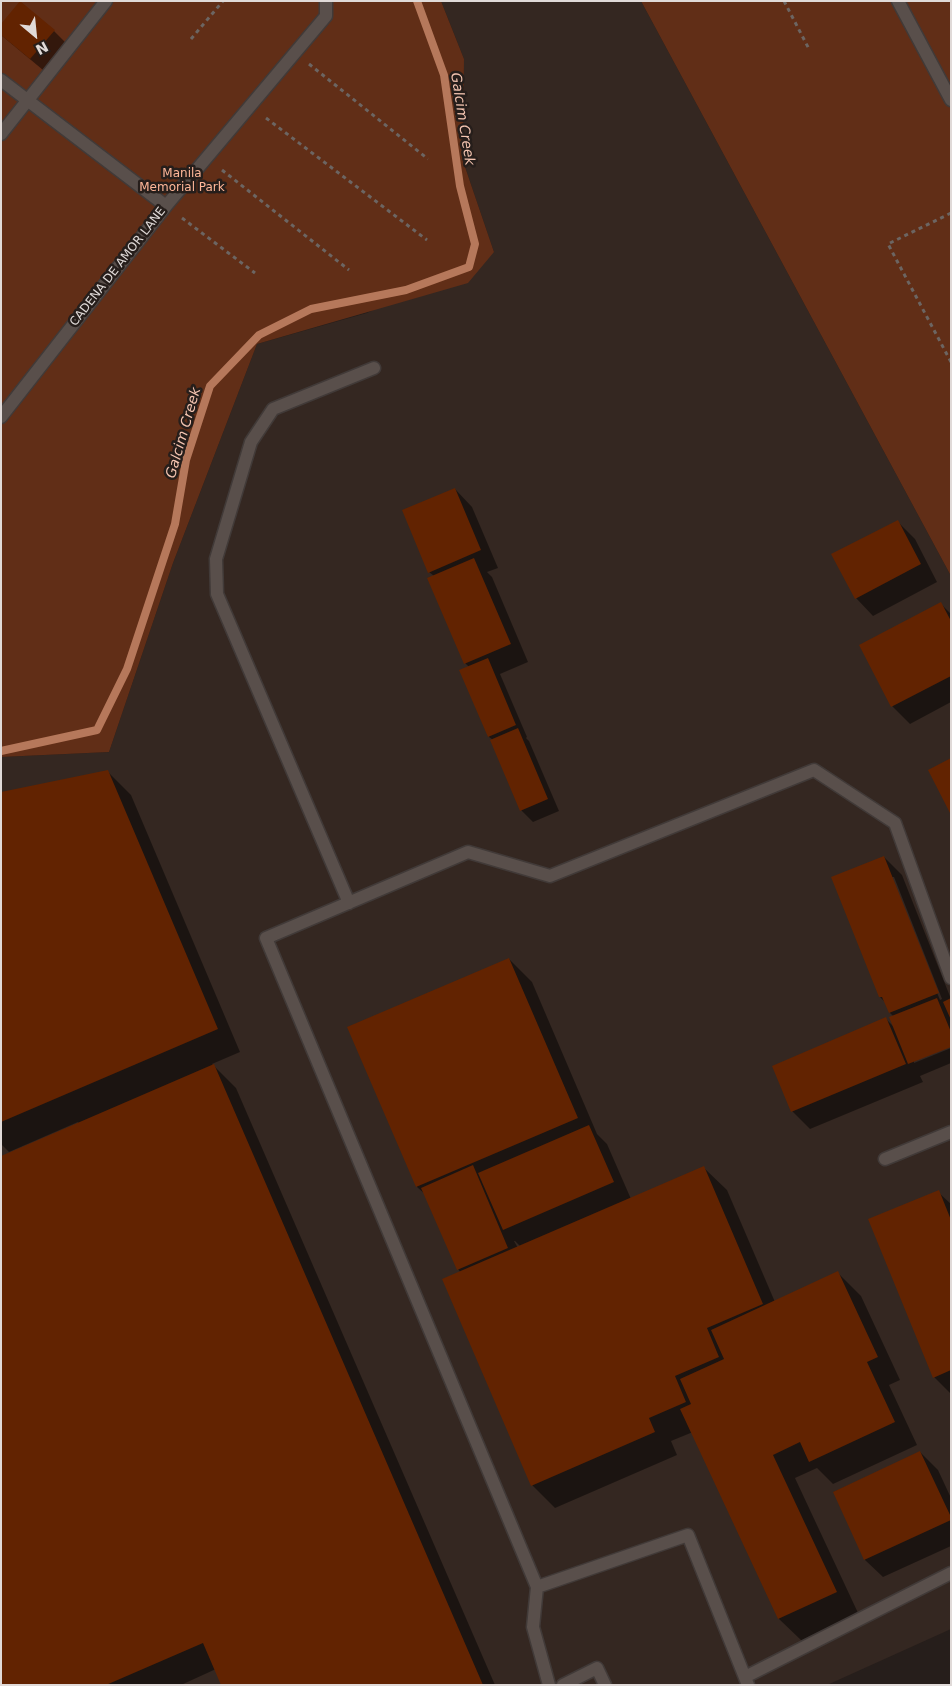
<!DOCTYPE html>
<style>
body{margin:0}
#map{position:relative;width:952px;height:1686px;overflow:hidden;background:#261e1b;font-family:"DejaVu Sans",sans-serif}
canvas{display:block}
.frame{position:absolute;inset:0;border:2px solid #e0dad8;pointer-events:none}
.north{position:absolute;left:10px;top:10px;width:50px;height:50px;-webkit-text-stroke:4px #261e1b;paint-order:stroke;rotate:152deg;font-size:14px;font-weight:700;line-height:20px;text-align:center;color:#e0dad8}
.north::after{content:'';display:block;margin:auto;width:18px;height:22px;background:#e0dad8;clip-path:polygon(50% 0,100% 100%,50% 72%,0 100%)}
</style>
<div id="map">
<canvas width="952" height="1686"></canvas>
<div class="frame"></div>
<div class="north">N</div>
</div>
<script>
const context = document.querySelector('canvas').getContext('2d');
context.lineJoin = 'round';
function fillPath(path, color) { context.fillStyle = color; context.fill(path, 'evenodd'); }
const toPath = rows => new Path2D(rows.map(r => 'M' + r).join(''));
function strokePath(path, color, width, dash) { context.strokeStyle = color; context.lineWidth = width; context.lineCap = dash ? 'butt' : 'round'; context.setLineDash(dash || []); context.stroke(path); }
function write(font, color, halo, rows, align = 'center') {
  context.font = font + ' "DejaVu Sans",sans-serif'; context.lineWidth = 5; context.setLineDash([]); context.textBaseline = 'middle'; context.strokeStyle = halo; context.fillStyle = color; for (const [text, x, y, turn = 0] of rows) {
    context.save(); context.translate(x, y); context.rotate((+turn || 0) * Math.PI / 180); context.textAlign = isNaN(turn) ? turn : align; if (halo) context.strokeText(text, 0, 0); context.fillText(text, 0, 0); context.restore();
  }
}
const built = toPath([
 [441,1,641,1,951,576,951,1629,827,1685,1,1685,1,757,109,752,173,563,257,344,367,313,494,252,463,161,464,59]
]);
const green = toPath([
 [1,1,441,1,464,59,463,161,494,252,468,283,257,344,173,563,109,752,1,757],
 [641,1,951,1,951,576]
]);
const shadow = toPath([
 [54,31,66,43,43,70,1,35],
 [455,489,472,507,498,568,487,572,492,577,528,662,500,674,527,737,526,738,529,741,559,811,533,822,521,810,493,740,489,737,461,671,469,667,465,663,434,576,429,572],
 [898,522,915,539,937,582,873,616,856,598],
 [941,604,951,614,951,702,910,724,892,706],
 [108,772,131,795,240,1052,212,1064,236,1088,495,1685,223,1685,216,1669,181,1685,1,1685,79,1124,78,1122,9,1152,1,1144,1,793],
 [884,857,902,875,951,999,951,1046,914,1060,914,1063,951,1048,951,1063,920,1076,923,1082,810,1129,792,1111,886,1019,894,1027,894,1017,890,1013,885,1002,880,997],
 [891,877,894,877,942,999,940,1000],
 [509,959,532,982,597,1134,607,1144,631,1199,704,1168,727,1190,775,1302,838,1273,861,1296,900,1380,889,1385,917,1445,833,1484,817,1468,795,1478,859,1615,802,1641,779,1619,693,1432,671,1441,677,1455,555,1508,532,1485,461,1273,458,1269,426,1195,417,1187,349,1028],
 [514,1241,515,1241,521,1247,518,1248],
 [938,1192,951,1204,951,1394,934,1377],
 [920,1452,938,1470,951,1498,951,1546,883,1577,865,1560,834,1492]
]);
const stream = toPath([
 [1,751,97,730,127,669,175,524,186,460,210,386,259,335,311,309,406,290,469,267,475,244,460,186,444,75,417,1]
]);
const building = toPath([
 [20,1,55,30,30,59,1,35,1,24],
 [455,488,481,550,428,573,402,510],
 [898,520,921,564,855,599,831,554],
 [474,558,511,644,464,664,427,578],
 [941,602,951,621,951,676,891,707,859,645],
 [488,658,516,725,488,737,459,670],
 [518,728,548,799,520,811,490,740],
 [951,758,951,815,928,770],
 [108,770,218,1029,1,1122,1,792],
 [884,856,939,993,889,1013,882,997,879,997,831,877],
 [509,958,578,1118,416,1187,347,1027],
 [937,998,951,1032,951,1047,908,1064,889,1017],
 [951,998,951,1020,943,1002],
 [886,1017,906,1064,791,1112,772,1066],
 [214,1064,483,1685,221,1685,203,1643,106,1685,1,1685,1,1156],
 [589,1125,614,1182,503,1230,478,1173],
 [473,1165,508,1248,457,1270,421,1188],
 [704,1166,763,1304,707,1328,719,1357,675,1376,686,1402,649,1418,655,1432,531,1486,442,1279],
 [939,1190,951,1220,951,1370,933,1378,868,1219],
 [838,1271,878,1357,867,1362,895,1422,809,1462,800,1442,773,1455,837,1592,778,1619,680,1409,691,1404,680,1379,724,1359,711,1330],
 [920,1451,951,1517,951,1520,864,1560,833,1492]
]);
const path = toPath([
 [784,1,809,49],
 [191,39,223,1],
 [309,64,428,159],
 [266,118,427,240],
 [222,170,349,270],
 [951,213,888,244,951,362],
 [182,218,255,273]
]);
const lane = toPath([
 [1,80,166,206],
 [1,134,106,1],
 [1,417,166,206,326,16,326,1],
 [349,903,217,594,216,559,251,442,273,409,374,368],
 [885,1159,951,1132],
 [537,1587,688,1535,748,1685],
 [745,1677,951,1573],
 [549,1685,533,1627,537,1587,266,938,468,852,550,876,814,770,895,823,951,978],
 [563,1685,597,1668,605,1685]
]);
const street = toPath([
 [898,1,951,100]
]);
const parkNames = [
 ["Manila",182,174],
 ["Memorial Park",182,188]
];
const streetNames = [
 ["CADENA DE AMOR LANE",118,267,-52]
];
const waterNames = [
 ["Galcim Creek",462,119,81],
 ["Galcim Creek",184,433,-74]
];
fillPath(built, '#342721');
fillPath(green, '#612e17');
fillPath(shadow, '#0007');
strokePath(stream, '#b6785b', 8);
fillPath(building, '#622301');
strokePath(lane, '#413a38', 15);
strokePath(street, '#413a38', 15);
strokePath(path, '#6c6562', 3, [4, 4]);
strokePath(lane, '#594f4b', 12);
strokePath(street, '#594f4b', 12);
write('12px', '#ffb799', '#261e1b', parkNames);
write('12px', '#e0dad8', '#261e1b', streetNames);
write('italic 14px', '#f4c4b0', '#261e1b', waterNames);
</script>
